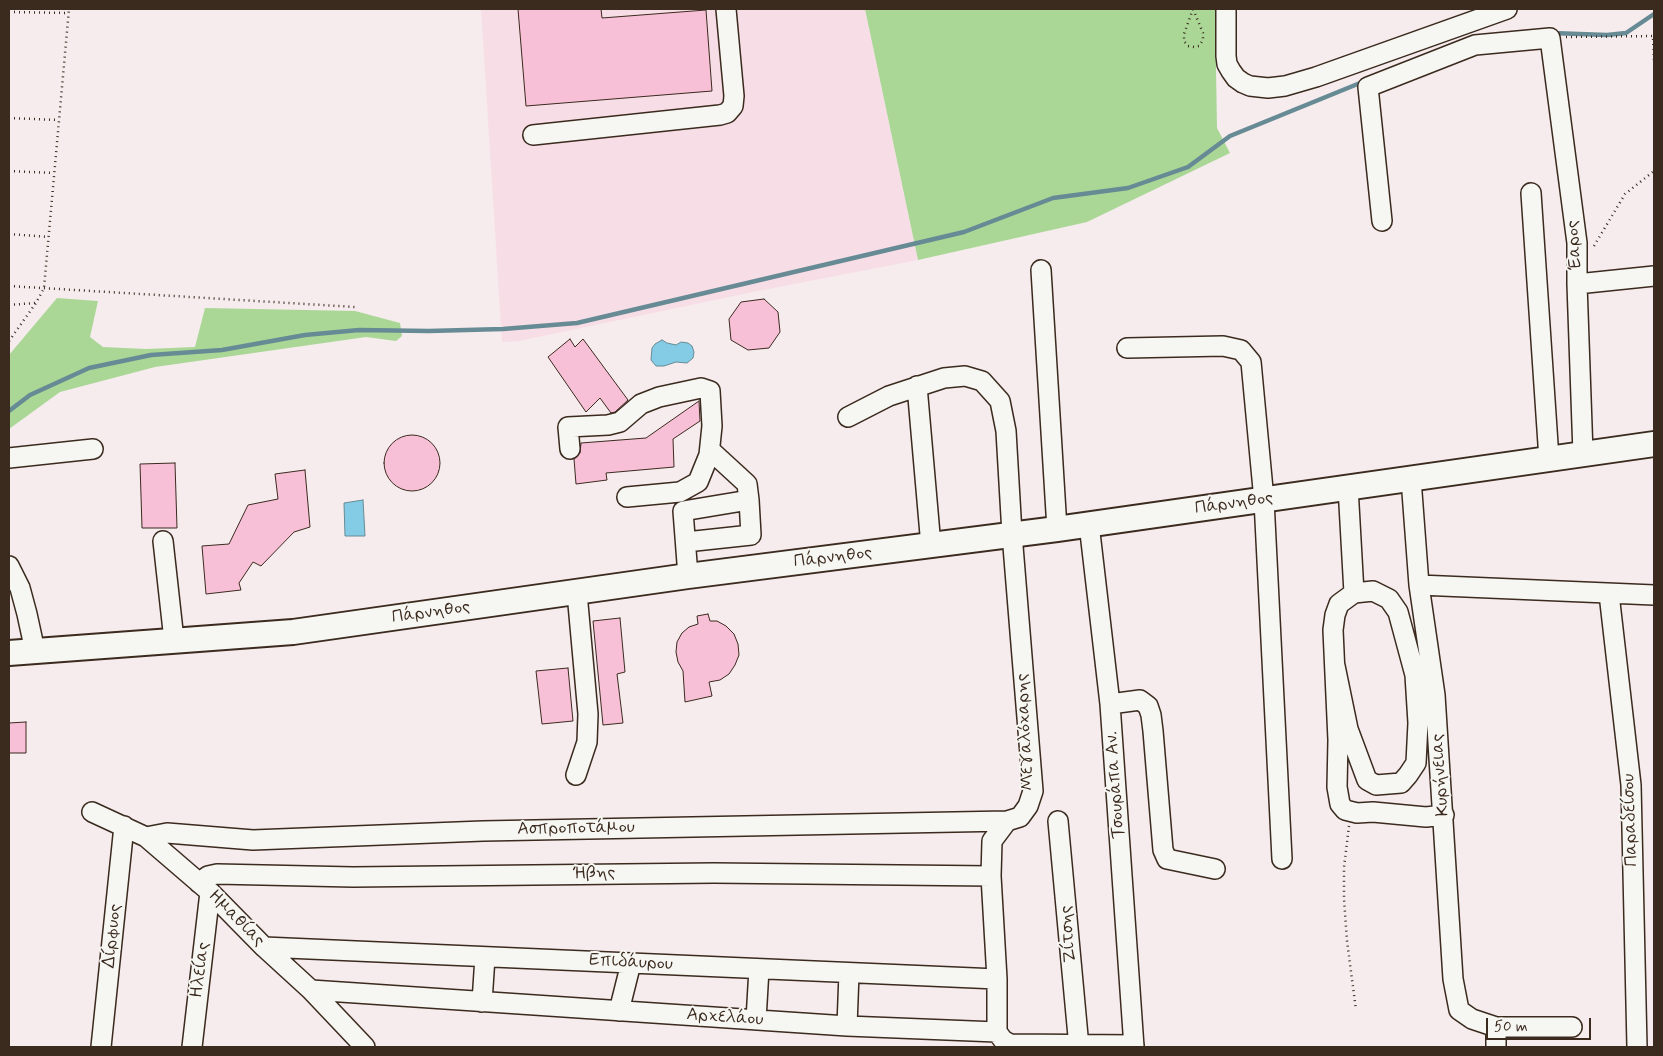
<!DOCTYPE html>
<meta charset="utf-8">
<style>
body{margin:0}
#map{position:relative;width:1663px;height:1056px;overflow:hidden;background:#f6ebed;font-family:Mynerve,sans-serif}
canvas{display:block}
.frame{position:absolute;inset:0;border:10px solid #3b2a1e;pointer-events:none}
.scale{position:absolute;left:1486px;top:1018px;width:105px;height:22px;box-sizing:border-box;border:2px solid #3b2a1e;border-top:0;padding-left:6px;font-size:15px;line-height:18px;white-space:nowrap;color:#3b2a1e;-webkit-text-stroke:4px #f6f6f2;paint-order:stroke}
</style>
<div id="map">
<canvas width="1663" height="1056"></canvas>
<div class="frame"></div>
<div class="scale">50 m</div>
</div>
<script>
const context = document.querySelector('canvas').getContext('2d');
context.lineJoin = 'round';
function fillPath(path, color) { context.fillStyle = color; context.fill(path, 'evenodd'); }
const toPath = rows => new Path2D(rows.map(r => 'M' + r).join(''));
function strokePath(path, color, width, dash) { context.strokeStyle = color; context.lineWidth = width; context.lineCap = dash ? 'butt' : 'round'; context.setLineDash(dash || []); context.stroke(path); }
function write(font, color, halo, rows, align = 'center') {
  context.font = font + ' Mynerve,sans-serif'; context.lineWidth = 4; context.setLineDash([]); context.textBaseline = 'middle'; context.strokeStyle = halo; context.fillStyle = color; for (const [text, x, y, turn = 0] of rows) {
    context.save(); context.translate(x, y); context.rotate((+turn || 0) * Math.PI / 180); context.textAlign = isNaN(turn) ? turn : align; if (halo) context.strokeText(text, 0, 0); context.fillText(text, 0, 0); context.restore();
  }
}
const built = toPath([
 [481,9,865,9,918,260,753,292,519,341,502,342]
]);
const green = toPath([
 [865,9,1215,9,1217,128,1230,153,1087,222,918,260],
 [57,298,98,301,90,337,103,347,146,349,195,347,205,308,355,311,400,323,402,336,396,341,366,337,155,367,60,392,9,429,9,355]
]);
const water = toPath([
 [662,340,667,343,676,345,681,342,688,343,692,346,694,352,693,358,687,363,676,362,664,366,656,366,651,360,652,348,655,344,662,340],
 [363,500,365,536,345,536,344,503,363,500]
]);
const stream = toPath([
 [1552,33,1607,35,1626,33,1654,14],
 [9,411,30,395,89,368,151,355,222,350,305,335,359,330,429,331,503,329,577,323,964,232,1053,198,1128,188,1188,167,1230,136,1365,81]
]);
const building = toPath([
 [518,9,601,9,602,18,706,10,712,91,526,106,518,9],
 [764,299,778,312,780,332,769,348,748,350,731,340,729,319,741,302,764,299],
 [570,339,575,347,583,339,628,400,615,412,611,413,600,398,586,412,548,357,570,339],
 [699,401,700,421,673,439,674,467,606,473,607,480,576,484,574,459,580,453,581,443,646,438,699,401],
 '384 463a28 28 0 1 1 56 0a28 28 0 1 1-56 0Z',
 [175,463,177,528,142,528,140,464,175,463],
 [305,470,310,527,294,532,261,566,253,562,239,583,241,590,206,594,202,546,229,544,248,505,278,499,275,474,305,470],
 [708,614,710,621,717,621,726,626,734,634,738,644,739,655,735,665,729,674,720,680,709,682,712,696,685,702,683,671,678,662,676,652,677,642,682,633,689,627,698,624,697,616,708,614],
 [620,618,625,672,617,674,623,723,603,725,593,621,620,618],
 [568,668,573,721,542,724,536,671,568,668],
 [26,722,26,753,9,753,9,723,26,722]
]);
const path = toPath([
 [1193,9,1184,34,1184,41,1188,46,1194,47,1199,46,1203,40,1203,33,1193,9],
 [9,12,69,13],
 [1566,37,1653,36,1654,62],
 [9,118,59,120],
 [9,171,54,173],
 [9,234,49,237],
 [1594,246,1625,194,1654,171],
 [9,286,355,307],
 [9,305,35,303],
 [9,341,36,303,44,288,69,9],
 [1349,826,1344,867,1344,899,1347,941,1356,1010]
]);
const minor = toPath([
 [1226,9,1226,56,1227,64,1231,71,1236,78,1243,83,1250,86,1268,88,1285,86,1316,77,1507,9],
 [533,135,720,115,727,113,733,106,734,96,726,9],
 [1531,193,1549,459],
 [1382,221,1368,87,1475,45,1550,38,1577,243,1577,284,1583,454],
 [1041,270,1057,529],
 [1577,284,1654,276],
 [1127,348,1223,346,1241,350,1251,362,1264,500,1282,859],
 [917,386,931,546],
 [848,417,889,396,944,378,965,376,982,381,1000,401,1006,431,1012,534,1033,791,1028,806,1020,817,1007,821,992,841,991,876,997,979,997,1032],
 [570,449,568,427,608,425,620,422,641,404,659,397,701,388,710,391,712,426,709,455,698,482,680,492,627,497],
 [9,458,93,449],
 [1411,479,1419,585,1435,695,1453,979,1459,1010,1472,1019,1496,1027,1496,1047],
 [1348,487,1354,593],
 [1089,524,1110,704,1134,1047],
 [163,541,174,640],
 [686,542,751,535,749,500],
 [9,566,20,588,27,614,35,651],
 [688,576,683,511,749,500,747,484,710,450],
 [1419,585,1654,595],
 [1609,594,1631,785,1637,1047],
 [1335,666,1348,729,1367,780,1376,785,1401,783,1408,775,1416,763,1418,723,1415,675,1398,612,1389,599,1373,591,1354,593,1339,604,1335,615,1333,630,1338,740,1337,787,1340,804,1345,810,1357,813,1373,812,1426,817,1444,815],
 [1110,704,1140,700,1148,706,1151,715,1153,731,1163,850,1167,859,1215,869],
 [576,775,587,742,588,714,577,593],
 [92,812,146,837,210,892,264,947,311,990,365,1047],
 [1058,821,1079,1047],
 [146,837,167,833,253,840,483,831,1007,821],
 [199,883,208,876,217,874,353,877,714,873,991,876],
 [264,947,997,979],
 [311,990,847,1026,997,1032],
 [482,1002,485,957],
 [619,1011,631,963],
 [756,1020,759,969],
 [847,1026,849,973],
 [1496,1027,1572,1027],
 [997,1032,1003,1040,1010,1044,1134,1045],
 [101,1047,124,826],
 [192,1047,210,892]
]);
const major = toPath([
 [9,653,293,632,688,576,1057,529,1654,444]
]);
const streetNames = [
 ["Έαρος",1575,245,-94],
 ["Πάρνηθος",1234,504,-8],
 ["Πάρνηθος",833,558,-7],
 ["Πάρνηθος",431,613,-8],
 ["Μεγαλόχαρης",1026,732,-93],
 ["Κυρήνειας",1441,775,-94],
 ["Τσουράπα Αν.",1116,785,-94],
 ["Παραδείσου",1631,820,-92],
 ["Ασπροποτάμου",576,829,-1],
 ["Ήβης",594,874,-1],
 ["Ημαθίας",236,919,45],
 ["Ζίτσης",1069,934,-95],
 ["Δίρφυος",113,936,-84],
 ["Επιδάυρου",631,963,3],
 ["Ηλείας",201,970,-83],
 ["Αρχελάου",725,1018,4]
];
fillPath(built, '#f7dee6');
fillPath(green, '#aad796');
fillPath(water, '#84cce5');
strokePath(water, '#678b95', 1);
strokePath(stream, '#678b95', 4.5);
fillPath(building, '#f8c0d7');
strokePath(building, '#3b2a1e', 1);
strokePath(minor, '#3b2a1e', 22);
strokePath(major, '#3b2a1e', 28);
strokePath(path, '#3b2a1e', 2.5, [1, 4]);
strokePath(minor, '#f6f6f2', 19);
strokePath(major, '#f6f6f2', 24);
write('18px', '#3b2a1e', '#f6f6f2', streetNames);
</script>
